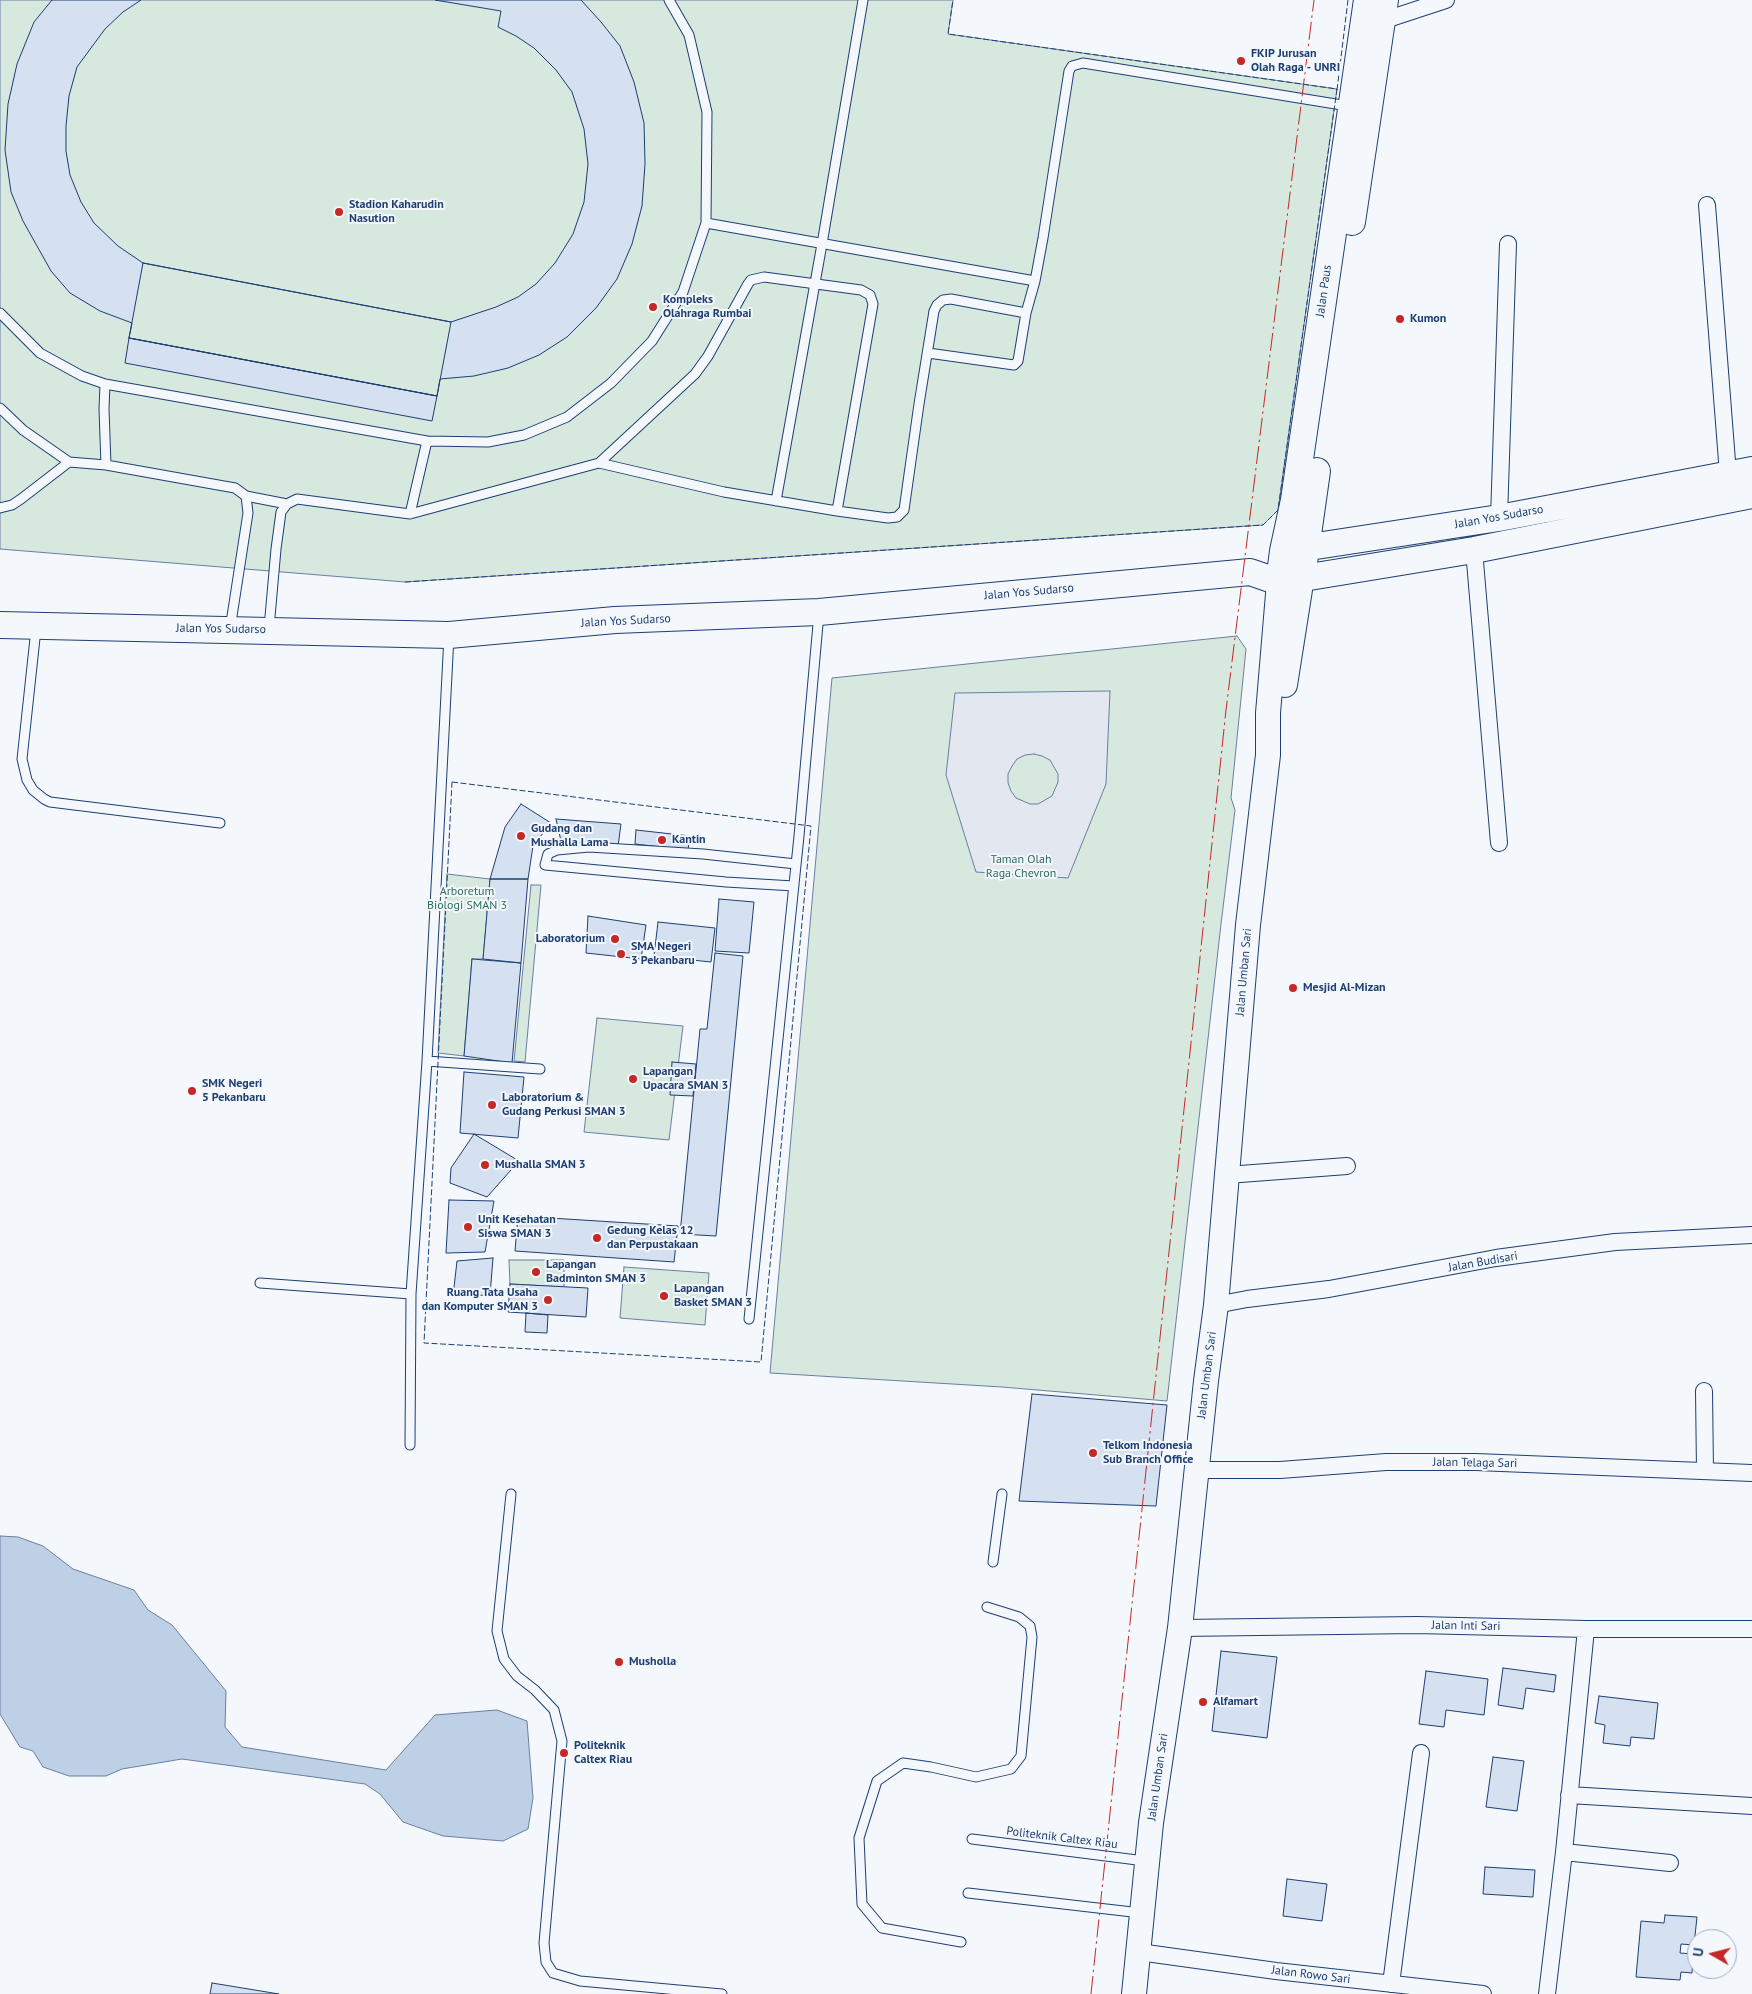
<!DOCTYPE html>
<style>
body{margin:0}
#map{position:relative;width:1752px;height:1994px;overflow:hidden;background:#f4f7fb;font-family:"PT Sans",sans-serif}
canvas{display:block}
.north{position:absolute;left:1687px;top:1929px;width:50px;height:50px;box-sizing:border-box;background:#f4f7fb;border:1px solid #9eadc5;border-radius:50%;rotate:278deg;font-size:14px;font-weight:700;line-height:20px;text-align:center;color:#1d3f73}
.north::after{content:'';display:block;margin:auto;width:18px;height:22px;background:#c62828;clip-path:polygon(50% 0,100% 100%,50% 72%,0 100%)}
</style>
<div id="map">
<canvas width="1752" height="1994"></canvas>
<div class="north">U</div>
</div>
<script>
const context = document.querySelector('canvas').getContext('2d');
context.lineJoin = 'round';
function fillPath(path, color) { context.fillStyle = color; context.fill(path, 'evenodd'); }
const toPath = rows => new Path2D(rows.map(r => 'M' + r).join(''));
function strokePath(path, color, width, dash) { context.strokeStyle = color; context.lineWidth = width; context.lineCap = dash ? 'butt' : 'round'; context.setLineDash(dash || []); context.stroke(path); }
function write(font, color, halo, rows, align = 'center') {
  context.font = font + ' "PT Sans",sans-serif'; context.lineWidth = 4; context.setLineDash([]); context.textBaseline = 'middle'; context.strokeStyle = halo; context.fillStyle = color; for (const [text, x, y, turn = 0] of rows) {
    context.save(); context.translate(x, y); context.rotate((+turn || 0) * Math.PI / 180); context.textAlign = isNaN(turn) ? turn : align; if (halo) context.strokeText(text, 0, 0); context.fillText(text, 0, 0); context.restore();
  }
}
const green = toPath([
 [0,0,953,0,948,34,1337,89,1278,510,1263,525,405,582,0,549,0,0],
 [1237,636,1246,649,1231,798,1235,810,1221,924,1167,1401,1002,1387,770,1373,832,678,1237,636],
 [447,874,490,879,483,959,472,959,464,1056,438,1053,447,874],
 [531,885,541,885,525,1062,514,1061,531,885],
 [597,1018,683,1026,669,1140,584,1132,597,1018],
 [509,1260,564,1260,564,1287,510,1284,509,1260],
 [624,1267,709,1273,705,1325,620,1318,624,1267]
]);
const parking = toPath([
 [1110,691,1106,784,1068,878,976,872,946,775,955,693,1110,691],
 [1034,754,1042,756,1050,760,1058,774,1058,782,1052,796,1038,804,1030,804,1016,798,1011,791,1008,783,1008,774,1012,766,1017,759,1025,755,1034,754]
]);
const water = toPath([
 [0,1536,18,1537,43,1546,73,1569,134,1590,148,1610,172,1625,226,1691,225,1727,242,1747,386,1770,435,1715,497,1710,527,1721,533,1798,528,1829,503,1841,443,1836,403,1822,380,1794,365,1784,182,1759,122,1769,106,1776,69,1776,43,1767,33,1751,20,1747,0,1714,0,1536]
]);
const building = toPath([
 [52,0,141,0,123,12,105,29,77,67,69,96,66,126,66,151,70,175,81,202,94,223,118,246,143,263,451,322,496,307,518,297,536,284,555,263,573,234,584,202,588,164,584,129,572,92,556,70,534,48,516,36,498,27,501,11,435,0,581,0,601,22,620,46,634,82,644,123,645,164,642,206,632,244,617,279,596,308,567,337,539,355,508,368,474,376,440,379,437,396,129,338,132,323,100,311,70,293,51,271,23,221,11,192,5,150,8,104,17,64,34,22,52,0],
 [143,263,451,322,437,396,129,338,143,263],
 [129,338,437,396,432,421,125,363,129,338],
 [521,804,551,823,533,846,528,879,490,879,505,827,521,804],
 [556,819,621,824,618,846,561,841,556,819],
 [636,830,690,836,688,850,635,844,636,830],
 [490,879,528,879,521,963,483,959,490,879],
 [719,899,754,902,749,953,715,951,719,899],
 [588,916,646,925,641,959,586,953,588,916],
 [658,922,715,928,711,962,654,956,658,922],
 [715,953,743,956,716,1236,680,1234,700,1029,707,1029,715,953],
 [472,959,521,963,512,1063,464,1056,472,959],
 [672,1062,696,1064,693,1096,670,1095,672,1062],
 [464,1072,524,1077,518,1138,460,1133,464,1072],
 [474,1134,519,1161,487,1197,450,1183,451,1168,474,1134],
 [449,1200,494,1201,485,1252,446,1253,449,1200],
 [518,1216,678,1226,674,1262,515,1251,518,1216],
 [493,1258,490,1295,453,1296,457,1261,493,1258],
 [510,1284,588,1288,586,1317,508,1312,510,1284],
 [526,1313,548,1315,547,1333,525,1332,526,1313],
 [1032,1394,1167,1405,1156,1506,1019,1501,1032,1394],
 [1221,1651,1277,1657,1267,1738,1212,1731,1221,1651],
 [1503,1668,1556,1675,1554,1692,1526,1688,1523,1709,1498,1705,1503,1668],
 [1426,1671,1488,1679,1484,1715,1446,1710,1444,1727,1419,1724,1426,1671],
 [1599,1696,1658,1703,1654,1739,1631,1737,1630,1746,1603,1743,1605,1725,1595,1723,1599,1696],
 [1493,1757,1524,1761,1517,1811,1486,1807,1493,1757],
 [1485,1867,1535,1870,1533,1897,1483,1894,1485,1867],
 [1287,1879,1327,1884,1322,1921,1283,1916,1287,1879],
 [1665,1915,1697,1917,1694,1945,1681,1944,1680,1953,1693,1954,1692,1973,1681,1972,1680,1980,1636,1977,1641,1921,1664,1923,1665,1915],
 [212,1983,279,1994,210,1994,212,1983]
]);
const service = toPath([
 [706,223,1035,281,1043,238,1069,71,1072,66,1083,63,1348,106],
 [0,313,40,353,82,376,105,384,104,409,106,465,235,488,246,496,248,513,230,629],
 [928,353,1014,365,1018,361,1026,313,1035,281],
 [105,384,427,441],
 [0,408,23,430,69,462,106,465],
 [599,463,724,492,837,511,888,518,897,517,904,510,919,404,934,311,937,305,943,300,951,299,1026,313],
 [246,496,287,504],
 [776,501,822,244,863,0],
 [0,508,12,505,21,499,69,462],
 [410,514,599,463,695,374,708,356,748,284,751,280,764,277,861,290,870,295,873,304,837,511],
 [269,628,276,549,281,512,287,504,297,499,410,514,427,441,488,442,524,435,567,417,611,383,652,341,683,292,706,223,707,112,689,35,669,0],
 [36,629,22,759,27,780,33,790,44,799,50,802,220,823],
 [794,886,726,882,545,865,548,854,557,850,589,847,703,854,796,864],
 [427,1061,540,1069],
 [260,1283,411,1294],
 [749,1319,799,836,819,613],
 [410,1445,411,1294,427,1061,449,636],
 [511,1494,497,1631,504,1659,517,1676,535,1690,554,1710,562,1741,544,1943,546,1962,553,1973,580,1981,722,1994],
 [993,1562,1002,1494],
 [972,1839,1145,1861],
 [968,1893,1141,1913],
 [961,1942,882,1928,862,1904,859,1838,877,1781,903,1763,931,1767,976,1777,1011,1769,1021,1756,1032,1637,1030,1626,1019,1617,987,1607]
]);
const minor = toPath([
 [1382,21,1446,0],
 [1707,205,1728,474],
 [1499,518,1508,244],
 [1474,550,1499,843],
 [1227,1175,1347,1166],
 [1216,1305,1247,1299,1329,1289,1496,1258,1615,1242,1752,1235],
 [1704,1391,1705,1471],
 [1197,1470,1280,1470,1386,1462,1476,1462,1752,1473],
 [1180,1628,1417,1625,1586,1629,1752,1629],
 [1569,1795,1752,1806],
 [1564,1852,1670,1863],
 [1139,1952,1276,1971,1483,1994],
 [1391,1984,1421,1753],
 [1547,1994,1564,1852,1586,1629]
]);
const secondary = toPath([
 [1285,685,1302,577],
 [1134,1994,1151,1823,1180,1628,1206,1381,1216,1305,1248,925,1268,755,1268,713,1279,582]
]);
const primary = toPath([
 [1352,222,1385,0],
 [1290,550,1499,518,1752,470],
 [1302,577,1317,471],
 [1279,582,1283,551,1294,500,1367,0],
 [0,625,449,635,615,620,819,612,1250,572,1279,582,1474,550,1752,495]
]);
const fence = toPath([
 [1337,90,1348,0],
 [405,582,1263,525,1278,510,1337,89,948,34,953,0],
 [452,782,811,826,761,1362,424,1343,452,782]
]);
const power = toPath([
 [1091,1994,1226,710,1314,0]
]);
const markers = [
 [1241,61,5,"#c62828"],
 [339,212,5,"#c62828"],
 [653,307,5,"#c62828"],
 [1400,319,5,"#c62828"],
 [521,836,5,"#c62828"],
 [662,840,5,"#c62828"],
 [615,939,5,"#c62828"],
 [621,954,5,"#c62828"],
 [1293,988,5,"#c62828"],
 [633,1079,5,"#c62828"],
 [192,1091,5,"#c62828"],
 [492,1105,5,"#c62828"],
 [485,1165,5,"#c62828"],
 [468,1227,5,"#c62828"],
 [597,1238,5,"#c62828"],
 [536,1272,5,"#c62828"],
 [664,1296,5,"#c62828"],
 [548,1300,5,"#c62828"],
 [1093,1453,5,"#c62828"],
 [619,1662,5,"#c62828"],
 [1203,1702,5,"#c62828"],
 [564,1753,5,"#c62828"]
];
const poiNames = [
 ["FKIP Jurusan",1251,54],
 ["Olah Raga - UNRI",1251,68],
 ["Stadion Kaharudin",349,205],
 ["Nasution",349,219],
 ["Kompleks",663,300],
 ["Olahraga Rumbai",663,314],
 ["Kumon",1410,319],
 ["Gudang dan",531,829],
 ["Mushalla Lama",531,843],
 ["Kantin",672,840],
 ["Laboratorium",605,939,"right"],
 ["SMA Negeri",631,947],
 ["3 Pekanbaru",631,961],
 ["Mesjid Al-Mizan",1303,988],
 ["Lapangan",643,1072],
 ["Upacara SMAN 3",643,1086],
 ["SMK Negeri",202,1084],
 ["5 Pekanbaru",202,1098],
 ["Laboratorium &",502,1098],
 ["Gudang Perkusi SMAN 3",502,1112],
 ["Mushalla SMAN 3",495,1165],
 ["Unit Kesehatan",478,1220],
 ["Siswa SMAN 3",478,1234],
 ["Gedung Kelas 12",607,1231],
 ["dan Perpustakaan",607,1245],
 ["Lapangan",546,1265],
 ["Badminton SMAN 3",546,1279],
 ["Lapangan",674,1289],
 ["Basket SMAN 3",674,1303],
 ["Ruang Tata Usaha",538,1293,"right"],
 ["dan Komputer SMAN 3",538,1307,"right"],
 ["Telkom Indonesia",1103,1446],
 ["Sub Branch Office",1103,1460],
 ["Musholla",629,1662],
 ["Alfamart",1213,1702],
 ["Politeknik",574,1746],
 ["Caltex Riau",574,1760]
];
const streetNames = [
 ["Jalan Paus",1324,291,-82],
 ["Jalan Yos Sudarso",1499,517,-10],
 ["Jalan Yos Sudarso",1029,592,-5],
 ["Jalan Yos Sudarso",626,621,-3],
 ["Jalan Yos Sudarso",221,629,1],
 ["Jalan Umban Sari",1244,972,-85],
 ["Jalan Budisari",1483,1262,-10],
 ["Jalan Umban Sari",1207,1375,-83],
 ["Jalan Telaga Sari",1475,1463,1],
 ["Jalan Inti Sari",1466,1626,1],
 ["Jalan Umban Sari",1158,1777,-82],
 ["Politeknik Caltex Riau",1062,1838,7],
 ["Jalan Rowo Sari",1311,1975,7]
];
const parkNames = [
 ["Taman Olah",1021,860],
 ["Raga Chevron",1021,874],
 ["Arboretum",467,892],
 ["Biologi SMAN 3",467,906]
];
fillPath(green, '#d7e8df');
strokePath(green, '#687fa3', 1);
fillPath(parking, '#e3e8f0');
strokePath(parking, '#687fa3', 1);
fillPath(water, '#bed0e5');
strokePath(water, '#687fa3', 1);
fillPath(building, '#d5e0f0');
strokePath(building, '#1d3f73', 1);
strokePath(service, '#1d3f73', 11);
strokePath(minor, '#1d3f73', 18);
strokePath(secondary, '#1d3f73', 26);
strokePath(primary, '#1d3f73', 28);
strokePath(service, '#f4f7fb', 9);
strokePath(minor, '#f4f7fb', 16);
strokePath(secondary, '#f4f7fb', 24);
strokePath(primary, '#f4f7fb', 26);
strokePath(fence, '#1d3f73', 1, [6, 2.5]);
strokePath(power, '#c62828', 1, [18, 4, 2.5, 4]);
for (const [x, y, r, color] of markers) { const dot = new Path2D(); dot.arc(x, y, r, 0, 2 * Math.PI); context.fillStyle = color; context.fill(dot); strokePath(dot, '#f4f7fb', 2); }
write('bold 12px', '#1d3f73', '#f4f7fb', poiNames, 'left');
write('12px', '#1d3f73', '#f4f7fb', streetNames);
write('12px', '#2c6c60', '#f4f7fb', parkNames);
</script>
